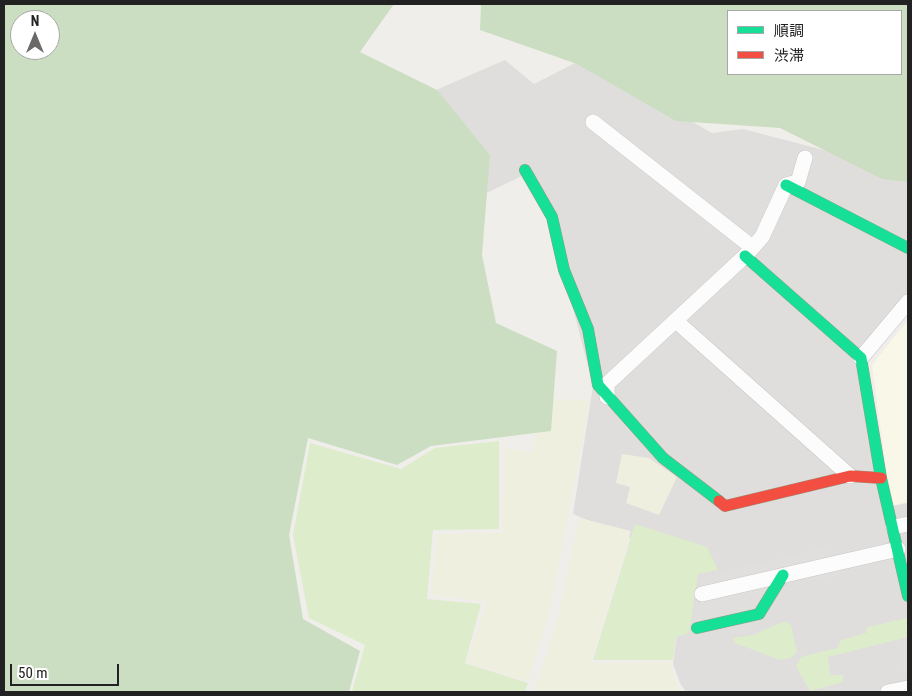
<!DOCTYPE html>
<meta charset="utf-8">
<style>
body{margin:0}
#map{position:relative;width:912px;height:696px;overflow:hidden;background:#f0eeeb;font-family:"Roboto Condensed","Noto Sans JP",sans-serif}
canvas{display:block}
.frame{position:absolute;inset:0;border:5px solid #222;pointer-events:none}
.legend{position:absolute;left:727px;top:10px;width:175px;height:65px;box-sizing:border-box;background:#fff;border:1px solid #a7a7a7;margin:0;padding:6px 9px;list-style:none;font-size:15px;color:#222}
.legend li{display:flex;align-items:center;gap:10px;height:25px}
.legend b{width:25px;border:1px solid #a7a7a7}
.north{position:absolute;left:10px;top:10px;width:50px;height:50px;box-sizing:border-box;background:#fff;border:1px solid #a7a7a7;border-radius:50%;rotate:0deg;font-size:14px;font-weight:700;line-height:20px;text-align:center;color:#222}
.north::after{content:'';display:block;margin:auto;width:18px;height:22px;background:#6a6968;clip-path:polygon(50% 0,100% 100%,50% 72%,0 100%)}
.scale{position:absolute;left:10px;top:664px;width:109px;height:22px;box-sizing:border-box;border:2px solid #222;border-top:0;padding-left:6px;font-size:15px;line-height:18px;white-space:nowrap;color:#222;-webkit-text-stroke:4px #fff;paint-order:stroke}
</style>
<div id="map">
<canvas width="912" height="696"></canvas>
<div class="frame"></div>
<ul class="legend">
<li><b style="height:6px;background:#16e098"></b>順調</li>
<li><b style="height:6px;background:#f24e42"></b>渋滞</li>
</ul>
<div class="north">N</div>
<div class="scale">50 m</div>
</div>
<script>
const context = document.querySelector('canvas').getContext('2d');
context.lineJoin = 'round';
function fillPath(path, color) { context.fillStyle = color; context.fill(path, 'evenodd'); }
const toPath = rows => new Path2D(rows.map(r => 'M' + r).join(''));
function strokePath(path, color, width, dash) { context.strokeStyle = color; context.lineWidth = width; context.lineCap = dash ? 'butt' : 'round'; context.setLineDash(dash || []); context.stroke(path); }
const residential = toPath([
 [583,59,712,133,743,129,908,172,908,295,857,359,886,507,908,503,908,685,877,692,686,692,680,683,673,664,684,578,690,563,573,514,593,386,550,219,522,176,478,197,427,94,505,60,534,84]
]);
const education = toPath([
 [908,320,908,502,891,506,872,365]
]);
const farmland = toPath([
 [545,398,590,401,549,616,528,681,467,662,487,602,432,595,436,534,503,533,504,448,532,453],
 [622,454,649,458,677,477,659,515,626,503,630,487,616,483],
 [579,518,631,531,590,663,669,662,680,692,534,691,557,622]
]);
const grass = toPath([
 [499,441,499,529,433,530,427,599,481,604,465,663,528,683,525,692,352,692,365,645,309,618,293,535,310,443,401,469,435,448],
 [635,524,707,547,718,570,698,574,689,633,676,637,673,660,593,660],
 [907,618,908,637,828,657,830,675,843,675,843,682,810,691,796,666,801,657,837,648,841,640,866,633,867,627],
 [785,621,791,625,797,652,791,658,780,660,735,643,733,638,753,635]
]);
const forest = toPath([
 [4,4,394,4,360,52,437,90,490,155,482,255,496,323,557,351,551,431,431,446,397,465,308,438,289,535,303,619,360,651,349,692,4,692],
 [20,20,50,20,50,50,20,50],
 [481,4,908,4,908,182,882,179,780,128,676,121,577,64,480,30],
 [728,11,901,11,901,74,728,74]
]);
const parking = toPath([
 [829,547,835,569,839,568,840,575,806,583,804,576,773,582,759,610,693,624,700,577],
 [747,620,752,632,731,636,727,624],
 [908,640,908,679,905,680,896,641],
 [840,684,844,692,813,692]
]);
const street = toPath([
 [593,122,752,247],
 [676,321,850,476],
 [861,358,908,302],
 [607,397,607,384,745,256,762,237,786,185,798,182,805,158],
 [894,527,908,524],
 [702,594,898,549],
 [888,692,908,688]
]);
const fast = toPath([
 [525,170,552,217,564,270,588,329,598,385,663,458,719,501],
 [786,185,908,248],
 [745,256,861,358,881,478,908,596],
 [697,628,759,614,783,575]
]);
const jam = toPath([
 [719,501,725,506,850,476,881,478]
]);
fillPath(residential, '#dfdedc');
fillPath(education, '#f8f7e8');
fillPath(farmland, '#efefdf');
fillPath(grass, '#ddeccb');
fillPath(forest, '#cbdec1');
fillPath(parking, '#e0dfde');
strokePath(street, '#c9c8c7', 16);
strokePath(fast, '#999a82', 12);
strokePath(jam, '#999a82', 12);
strokePath(street, '#fdfcfc', 15);
strokePath(fast, '#16e098', 11);
strokePath(jam, '#f24e42', 11);
</script>
